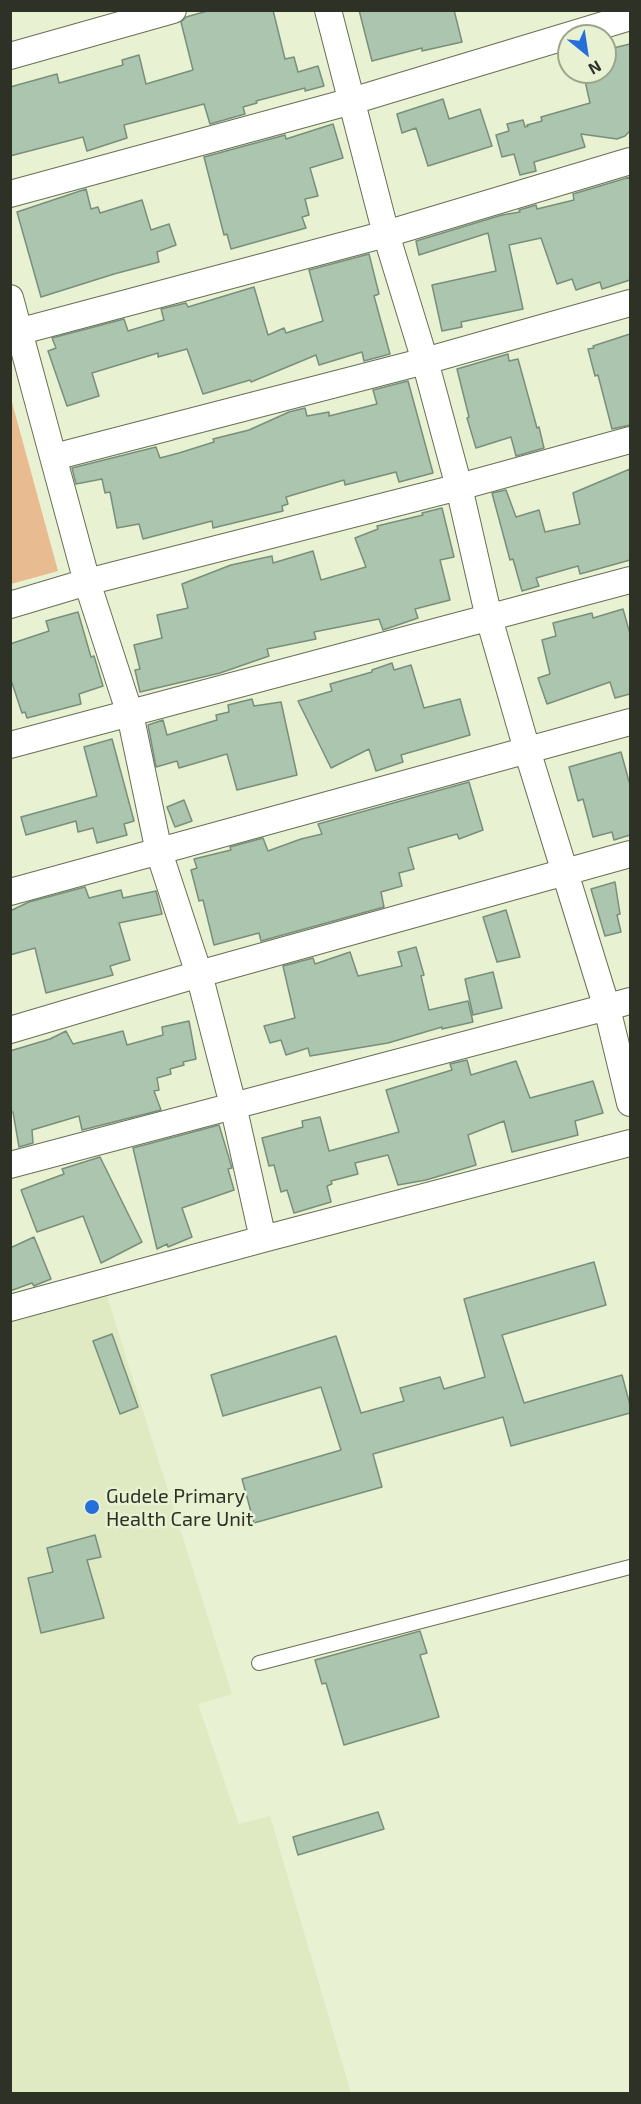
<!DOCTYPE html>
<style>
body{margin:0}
#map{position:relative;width:641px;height:2104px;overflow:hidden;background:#e8f1d2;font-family:"Exo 2",sans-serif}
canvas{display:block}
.frame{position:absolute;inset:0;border:12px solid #2e3226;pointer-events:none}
.north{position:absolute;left:557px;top:24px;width:60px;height:60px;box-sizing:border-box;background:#e8f1d2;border:2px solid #9ea58d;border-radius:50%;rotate:150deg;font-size:16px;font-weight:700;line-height:24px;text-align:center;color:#2e3226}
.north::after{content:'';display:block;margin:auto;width:21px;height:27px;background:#246fda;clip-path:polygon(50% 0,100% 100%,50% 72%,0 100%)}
</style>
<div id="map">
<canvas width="641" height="2104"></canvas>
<div class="frame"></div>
<div class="north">N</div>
</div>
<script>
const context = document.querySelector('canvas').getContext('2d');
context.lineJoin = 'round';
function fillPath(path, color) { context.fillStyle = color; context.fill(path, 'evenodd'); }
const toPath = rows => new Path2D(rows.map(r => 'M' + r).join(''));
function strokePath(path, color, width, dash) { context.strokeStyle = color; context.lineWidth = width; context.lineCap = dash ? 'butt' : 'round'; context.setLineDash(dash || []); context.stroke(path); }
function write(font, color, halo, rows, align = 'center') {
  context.font = font + ' "Exo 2",sans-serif'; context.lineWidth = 5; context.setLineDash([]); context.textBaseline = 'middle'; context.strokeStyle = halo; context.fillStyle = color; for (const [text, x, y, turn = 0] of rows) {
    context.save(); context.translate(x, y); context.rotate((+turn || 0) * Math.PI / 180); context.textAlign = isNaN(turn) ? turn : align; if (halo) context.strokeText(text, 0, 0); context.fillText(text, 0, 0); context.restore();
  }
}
const built = toPath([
 [106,1293,232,1694,198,1704,239,1824,270,1816,351,2093,11,2094,11,1319]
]);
const green = toPath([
 [10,395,58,571,11,584,10,584]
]);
const building = toPath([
 [211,10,273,10,285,59,294,57,298,72,318,66,324,86,305,91,305,88,256,101,257,103,243,107,245,114,210,124,204,104,124,125,127,138,87,151,83,137,10,156,10,87,57,74,59,83,123,65,122,60,139,55,146,84,193,70,181,22,186,17,211,10],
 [359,10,454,10,462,42,422,51,422,48,372,61,359,10],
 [630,44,630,131,625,136,617,139,581,134,585,147,534,162,536,171,520,175,514,154,502,157,496,135,509,131,507,124,523,120,525,127,528,126,527,125,542,121,541,117,590,103,583,72,605,72,605,50,630,44],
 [443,99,449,119,480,109,492,146,428,166,416,128,402,133,397,114,443,99],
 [333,124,343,158,310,168,318,196,305,199,309,215,302,217,306,228,231,249,227,234,224,235,204,157,285,135,286,139,333,124],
 [630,177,630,280,602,289,600,282,576,290,572,279,557,284,541,238,509,245,523,309,461,322,462,327,442,331,432,285,496,271,488,233,419,255,416,241,502,215,520,212,519,210,536,205,537,209,574,200,573,194,630,177],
 [86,189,91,209,98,207,100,213,142,200,151,230,169,224,176,245,157,252,159,262,114,274,41,297,17,212,86,189],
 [369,254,379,294,374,296,390,354,364,361,362,352,319,365,316,355,251,382,250,380,203,394,187,349,158,357,158,353,92,373,99,396,67,406,48,351,56,348,52,338,124,319,128,331,164,320,161,309,186,303,188,307,254,287,268,335,284,328,286,333,323,321,309,270,369,254],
 [630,334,630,425,612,429,598,375,595,376,588,349,594,348,593,346,630,334],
 [508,354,509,361,518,359,537,428,539,427,544,448,516,456,511,437,476,448,467,418,469,417,457,369,508,354],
 [408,381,433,473,399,482,396,472,345,485,344,480,286,497,288,504,282,506,283,511,213,528,212,521,143,539,139,524,117,528,110,492,105,493,102,479,76,484,72,468,156,447,160,458,179,453,214,442,213,439,249,430,289,412,305,408,307,416,329,412,329,416,377,404,373,390,408,381],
 [630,469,630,560,580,574,578,566,536,578,539,586,522,591,513,559,510,560,492,493,506,490,516,517,539,510,545,532,580,524,573,493,630,469],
 [442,508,454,557,440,560,450,600,415,609,418,618,383,630,379,619,314,632,316,639,267,649,269,656,220,673,140,692,135,670,140,669,134,645,162,638,157,615,188,608,182,584,231,565,272,556,273,563,313,551,321,580,366,567,355,538,378,529,377,526,423,515,422,513,442,508],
 [623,609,630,634,630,694,615,698,610,682,547,704,538,678,550,674,542,640,556,636,553,623,592,613,593,618,623,609],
 [78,612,91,657,94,656,103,686,79,694,81,704,27,718,25,712,22,713,10,677,10,644,49,631,46,621,78,612],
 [392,663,394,670,411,665,424,708,460,699,470,735,401,755,403,762,376,771,369,749,331,768,298,701,332,691,330,684,372,672,372,670,392,663],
 [252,699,254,706,281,702,297,775,237,790,227,754,179,768,177,761,156,767,148,725,163,720,167,735,217,720,216,715,229,712,228,705,252,699],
 [112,739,134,821,124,824,127,835,97,843,93,828,78,832,76,821,26,835,21,817,97,796,84,747,112,739],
 [621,752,630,785,630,835,614,840,612,832,593,837,583,799,578,801,569,767,621,752],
 [469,782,483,830,459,839,457,834,408,848,414,869,399,873,402,886,381,892,384,907,261,941,259,933,214,945,203,900,199,901,191,870,197,868,194,859,231,850,230,847,263,838,268,851,301,839,322,834,318,824,469,782],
 [184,800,192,821,175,827,167,807,184,800],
 [615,882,620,914,617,915,621,932,605,936,591,889,615,882],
 [85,887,89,898,121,890,123,898,156,891,162,914,119,923,130,960,110,966,113,975,46,993,35,948,10,955,10,911,29,902,85,887],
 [506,910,520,957,497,962,483,917,506,910],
 [416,947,424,975,421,976,429,1010,468,1001,473,1022,442,1029,442,1027,388,1043,310,1056,308,1048,286,1055,281,1040,270,1043,264,1026,295,1018,283,966,313,958,315,964,350,952,358,976,402,966,398,952,416,947],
 [493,972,502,1008,473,1015,465,979,493,972],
 [189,1021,196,1059,183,1062,184,1065,170,1069,171,1074,157,1078,159,1090,154,1091,161,1110,82,1130,79,1116,32,1130,33,1143,19,1147,13,1112,10,1112,10,1051,50,1039,66,1031,73,1044,123,1031,127,1045,163,1035,162,1027,189,1021],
 [467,1060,471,1075,516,1061,530,1098,593,1081,603,1113,575,1121,578,1135,512,1152,504,1121,468,1135,476,1165,426,1180,398,1185,388,1155,355,1163,358,1174,331,1181,332,1184,327,1186,331,1202,294,1213,287,1190,281,1192,274,1165,269,1166,262,1138,303,1127,302,1121,320,1117,329,1151,399,1132,386,1090,452,1070,450,1064,467,1060],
 [219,1125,232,1168,228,1169,234,1190,182,1208,192,1237,168,1247,167,1244,157,1249,133,1148,219,1125],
 [100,1157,142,1242,101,1263,83,1216,37,1232,21,1190,64,1174,62,1169,100,1157],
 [34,1237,51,1279,36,1285,34,1286,32,1283,10,1291,10,1248,34,1237],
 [594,1262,606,1305,502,1335,524,1403,622,1375,630,1405,630,1413,511,1446,503,1417,373,1454,382,1487,254,1523,242,1479,341,1450,321,1387,223,1416,211,1375,336,1336,361,1413,404,1401,400,1388,440,1377,444,1389,485,1377,464,1299,594,1262],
 [112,1334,138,1407,120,1414,93,1341,112,1334],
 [95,1535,101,1557,87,1560,104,1618,41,1633,28,1578,53,1572,47,1548,95,1535],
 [420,1631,427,1653,420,1655,439,1717,344,1745,326,1683,322,1684,315,1660,420,1631],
 [378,1812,384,1829,298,1855,293,1837,378,1812]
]);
const lane = toPath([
 [259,1663,630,1567]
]);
const street = toPath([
 [328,10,386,234,425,361,459,487,489,618,527,750,607,1008,630,1103],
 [10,56,173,10],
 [10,194,352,101,630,17],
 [10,298,87,582,130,714,159,852,199,974,233,1105,263,1239],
 [10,334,386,234,630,161],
 [54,457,425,361,630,303],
 [10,605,87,582,459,487,630,440],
 [10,745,630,580],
 [10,892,630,722],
 [10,1030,199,974,630,854],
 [10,1165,630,1001],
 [10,1308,263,1239,630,1143]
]);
const markers = [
 [92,1507,8,"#246fda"]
];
const poiNames = [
 ["Gudele Primary",106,1496],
 ["Health Care Unit",106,1519]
];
fillPath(built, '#dfeac3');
fillPath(green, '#e8bb90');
fillPath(building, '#acc5ae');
strokePath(building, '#78907b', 1.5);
strokePath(lane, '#686f54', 16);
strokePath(street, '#686f54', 28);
strokePath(lane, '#fff', 14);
strokePath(street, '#fff', 26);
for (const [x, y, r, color] of markers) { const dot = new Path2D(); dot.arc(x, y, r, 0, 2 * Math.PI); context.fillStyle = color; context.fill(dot); strokePath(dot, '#e8f1d2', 2); }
write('20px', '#2e3226', '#e8f1d2', poiNames, 'left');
</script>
